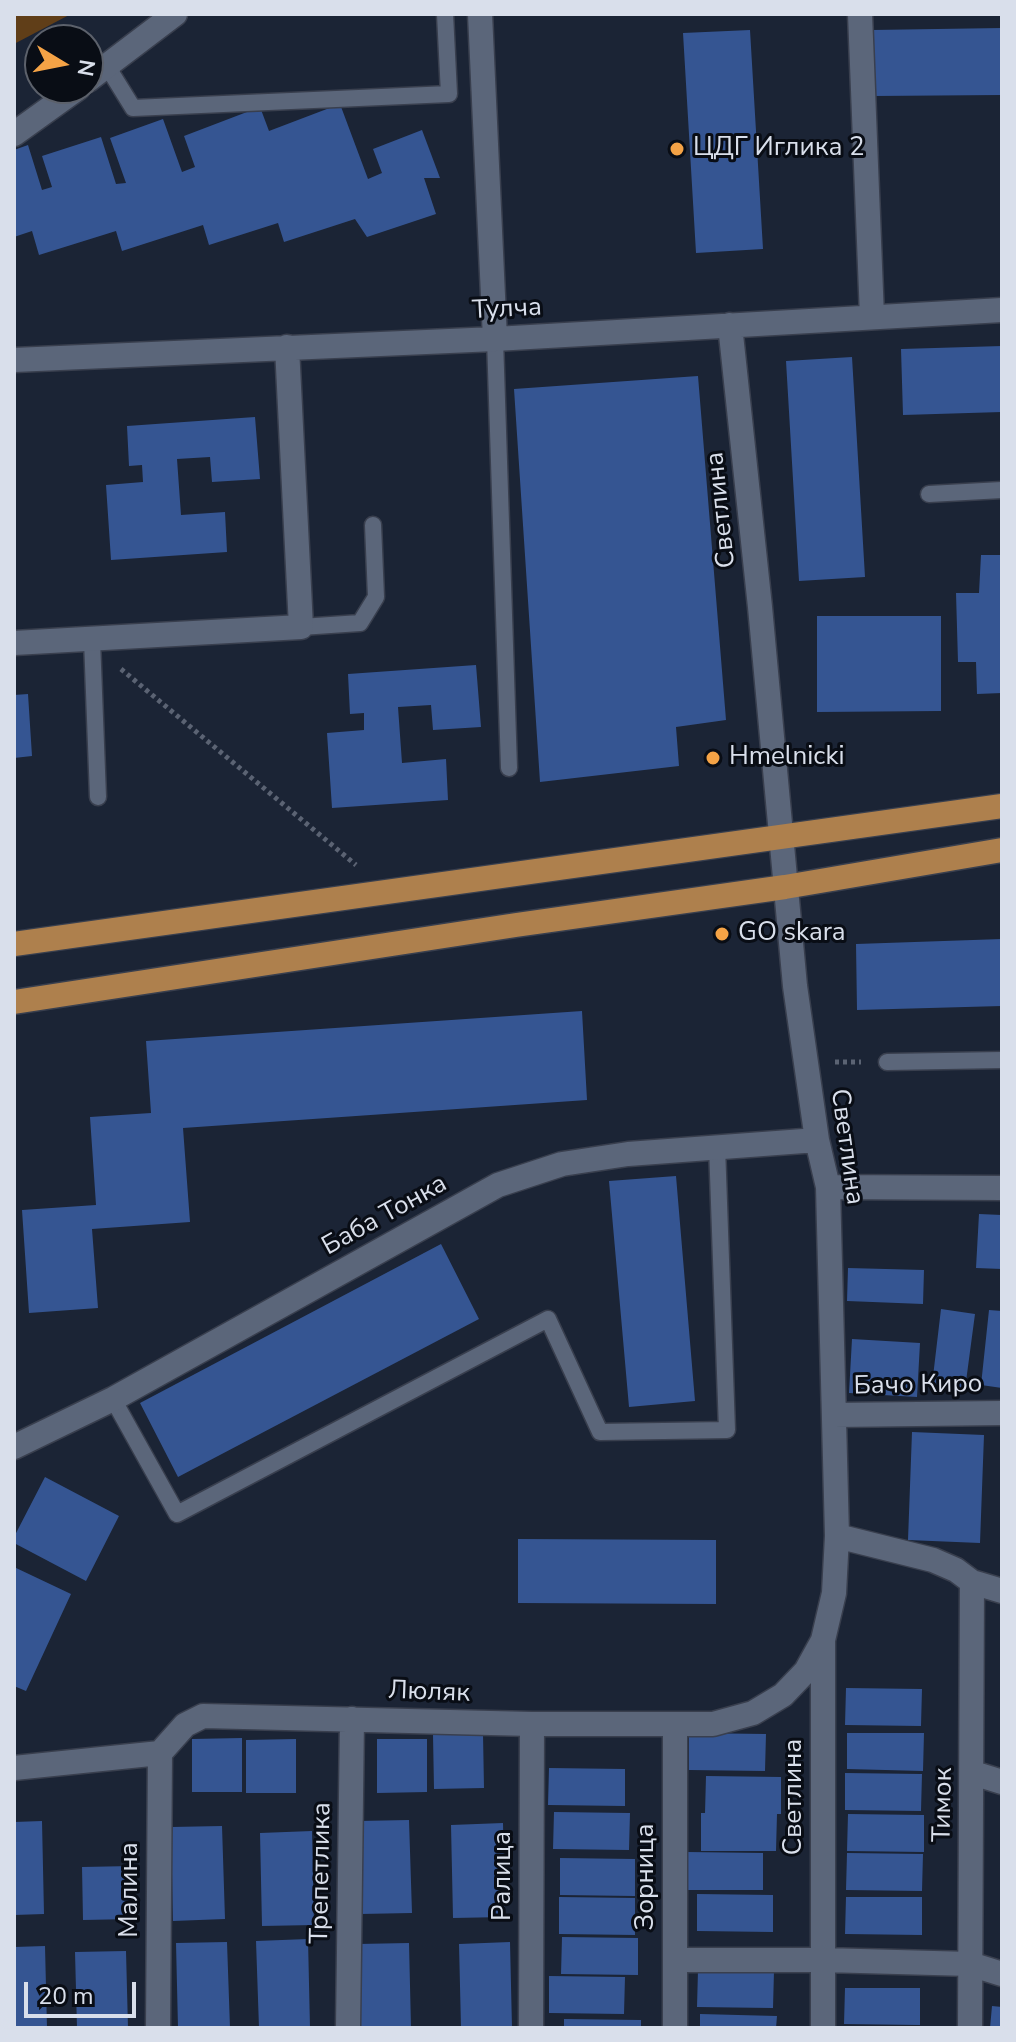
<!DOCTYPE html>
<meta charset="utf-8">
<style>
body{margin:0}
#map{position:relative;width:1016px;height:2042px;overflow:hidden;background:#1b2435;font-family:"Nunito Sans",sans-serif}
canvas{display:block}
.frame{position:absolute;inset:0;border:16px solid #d9dfeb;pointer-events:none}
.north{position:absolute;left:24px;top:24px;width:80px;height:80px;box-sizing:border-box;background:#090d15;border:2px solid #5c616b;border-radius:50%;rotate:100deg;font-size:22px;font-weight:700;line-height:32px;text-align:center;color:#d9dfeb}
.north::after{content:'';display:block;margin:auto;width:28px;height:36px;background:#f5a346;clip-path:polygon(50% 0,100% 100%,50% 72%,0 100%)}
.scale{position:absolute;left:24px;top:1982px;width:112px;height:36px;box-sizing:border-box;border:4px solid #d9dfeb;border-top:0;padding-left:10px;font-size:24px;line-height:28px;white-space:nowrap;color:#d9dfeb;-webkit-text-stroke:6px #090d15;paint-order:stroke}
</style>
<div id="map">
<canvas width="1016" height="2042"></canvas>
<div class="frame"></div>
<div class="north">N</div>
<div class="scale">20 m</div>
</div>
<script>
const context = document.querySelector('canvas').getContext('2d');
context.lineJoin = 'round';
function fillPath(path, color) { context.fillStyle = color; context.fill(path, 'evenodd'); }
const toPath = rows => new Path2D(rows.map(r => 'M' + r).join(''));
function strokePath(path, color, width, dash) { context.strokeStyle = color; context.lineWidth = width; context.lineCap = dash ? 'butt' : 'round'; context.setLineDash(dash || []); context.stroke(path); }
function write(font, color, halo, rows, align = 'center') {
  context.font = font + ' "Nunito Sans",sans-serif'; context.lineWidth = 6; context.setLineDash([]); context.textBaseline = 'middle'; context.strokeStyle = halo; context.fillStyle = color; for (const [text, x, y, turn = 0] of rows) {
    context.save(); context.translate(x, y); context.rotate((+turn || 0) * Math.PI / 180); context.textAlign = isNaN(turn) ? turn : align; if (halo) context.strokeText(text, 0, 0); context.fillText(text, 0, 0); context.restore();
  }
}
const green = toPath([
 [14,14,71,14,14,44]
]);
const building = toPath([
 [1002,28,1002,95,874,96,872,30],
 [750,30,763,249,696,253,683,33],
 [340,104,368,179,382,173,373,149,422,130,440,178,424,178,436,214,367,237,355,219,284,242,278,223,209,245,203,225,122,251,116,231,39,255,32,231,14,237,14,150,28,145,42,190,52,187,42,156,101,137,116,184,126,183,110,138,163,119,182,172,195,167,184,136,260,107,269,131],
 [1002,346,1002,412,903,415,901,349],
 [852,357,865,577,799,581,786,361],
 [698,376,726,720,676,727,679,766,540,782,514,389],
 [255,417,260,479,212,482,210,457,177,459,181,515,225,512,227,552,111,560,106,485,143,482,142,465,129,466,127,426],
 [981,555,1002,555,1002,693,977,694,976,662,958,662,956,593,979,593],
 [817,616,941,616,941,711,817,712],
 [476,665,481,727,433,730,431,705,398,707,402,763,446,759,448,800,332,808,327,733,364,730,364,713,350,714,348,674],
 [28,694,32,756,14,758,14,695],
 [1002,939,1002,1006,857,1010,856,944],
 [582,1011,587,1100,183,1128,190,1222,92,1229,98,1308,29,1313,22,1210,96,1205,90,1117,151,1113,146,1041],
 [676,1176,695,1401,629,1407,609,1181],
 [979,1214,1002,1215,1002,1269,976,1268],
 [441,1244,479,1319,178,1477,140,1403],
 [848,1268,924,1270,923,1304,847,1301],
 [941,1309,975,1314,965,1389,932,1385],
 [989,1310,1002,1311,1002,1388,981,1385],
 [852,1339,920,1343,917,1397,849,1393],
 [912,1432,984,1435,980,1543,908,1540],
 [45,1477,119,1516,86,1581,14,1543,14,1537],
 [518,1539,716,1540,716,1604,518,1603],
 [14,1567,71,1594,26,1691,14,1686],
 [846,1688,922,1689,921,1726,845,1725],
 [689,1733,766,1734,765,1771,689,1770],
 [847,1733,924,1733,923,1771,847,1769],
 [483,1734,484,1788,434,1789,433,1735],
 [242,1738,242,1792,192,1792,192,1739],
 [296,1739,296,1793,246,1793,246,1740],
 [377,1739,427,1739,427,1792,377,1793],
 [549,1768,625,1769,625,1806,548,1805],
 [845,1773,922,1774,921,1811,845,1810],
 [706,1776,781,1777,781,1814,777,1814,776,1851,701,1851,701,1813,705,1813],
 [554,1812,630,1813,629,1850,553,1849],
 [848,1814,924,1815,924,1852,847,1851],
 [409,1820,412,1913,360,1914,358,1821],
 [42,1821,44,1914,14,1915,14,1822],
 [503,1823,505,1917,453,1918,451,1825],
 [222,1826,225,1919,173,1921,171,1827],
 [312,1831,314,1925,262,1926,260,1833],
 [687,1852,763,1853,763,1890,686,1890],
 [847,1853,923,1854,922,1891,846,1890],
 [560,1858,635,1859,635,1896,560,1895],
 [132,1866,133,1919,83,1920,82,1867],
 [697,1894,773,1895,773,1932,697,1931],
 [559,1897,635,1898,635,1935,559,1934],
 [846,1897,922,1897,922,1935,845,1934],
 [562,1937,638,1938,638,1975,561,1974],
 [308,1939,310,2028,259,2028,256,1941],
 [227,1942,230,2028,178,2028,176,1943],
 [510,1942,512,2028,461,2028,459,1944],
 [409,1943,411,2028,360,2028,358,1944],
 [45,1946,47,2028,14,2028,14,1947],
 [126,1951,128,2028,77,2028,75,1952],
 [698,1970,774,1971,773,2008,697,2007],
 [549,1976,625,1977,624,2014,549,2013],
 [845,1988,920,1988,920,2025,844,2024],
 [992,2006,1002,2007,1002,2028,990,2028],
 [700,2014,777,2016,776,2028,700,2028],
 [564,2019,641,2020,641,2028,564,2028]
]);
const path = toPath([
 [121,669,356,865],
 [835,1062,861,1062]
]);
const lane = toPath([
 [107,66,133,108,449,94,445,14],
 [495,339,509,768],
 [929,494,1002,490],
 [301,627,360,623,376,597,373,525],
 [92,640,98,797],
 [887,1062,1002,1060],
 [113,1399,177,1514,548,1319,600,1432,727,1430,717,1146]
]);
const street = toPath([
 [480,14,495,339],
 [860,14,872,317],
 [88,80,175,14],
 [14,134,78,88],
 [730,325,760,607,795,986,817,1140,828,1187,837,1536,834,1593,823,1640,823,2028],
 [14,360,495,339,1002,310],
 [14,643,301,627,287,347],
 [828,1187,1002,1188],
 [834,1415,1002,1413],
 [14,1447,113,1399,498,1185,562,1164,628,1154,817,1140],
 [837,1536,933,1560,956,1570,972,1582,1002,1591],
 [14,1768,160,1753,185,1725,203,1716,532,1724,713,1724,753,1713,783,1695,806,1671,822,1642],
 [973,1773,1002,1782],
 [675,1960,824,1960,970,1964,1002,1974],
 [158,2028,160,1753],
 [348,2028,352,1719],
 [531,2028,532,1724],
 [675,2028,675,1726],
 [970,2028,972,1582]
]);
const primary = toPath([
 [14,944,1002,806],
 [14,1002,516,925,785,887,1002,850]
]);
const markers = [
 [677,149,8,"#f5a346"],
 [713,758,8,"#f5a346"],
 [722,934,8,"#f5a346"]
];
const poiNames = [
 ["ЦДГ Иглика 2",693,149],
 ["Hmelnicki",729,758],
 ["GO skara",738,934]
];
const streetNames = [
 ["Тулча",507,310,-3],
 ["Светлина",722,510,-96],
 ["Светлина",846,1147,82],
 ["Баба Тонка",385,1216,-29],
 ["Бачо Киро",918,1386,-1],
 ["Люляк",429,1693,2],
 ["Светлина",795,1797,-90],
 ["Тимок",944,1805,-89],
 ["Трепетлика",322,1873,-89],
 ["Ралица",504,1876,-90],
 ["Зорница",647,1877,-90],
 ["Малина",131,1890,-90]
];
fillPath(green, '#603e18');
fillPath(building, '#355592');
strokePath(lane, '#393f4e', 19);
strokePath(street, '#393f4e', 27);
strokePath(primary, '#393f4e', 27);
strokePath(path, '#5b6373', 5, [4, 4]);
strokePath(lane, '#5b667a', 16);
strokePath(street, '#5b667a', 24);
strokePath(primary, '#ae804d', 24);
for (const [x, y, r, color] of markers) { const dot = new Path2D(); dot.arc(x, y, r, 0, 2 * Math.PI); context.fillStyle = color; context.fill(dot); strokePath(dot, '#090d15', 3); }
write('26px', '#d9dfeb', '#090d15', poiNames, 'left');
write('26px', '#d9dfeb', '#090d15', streetNames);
</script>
